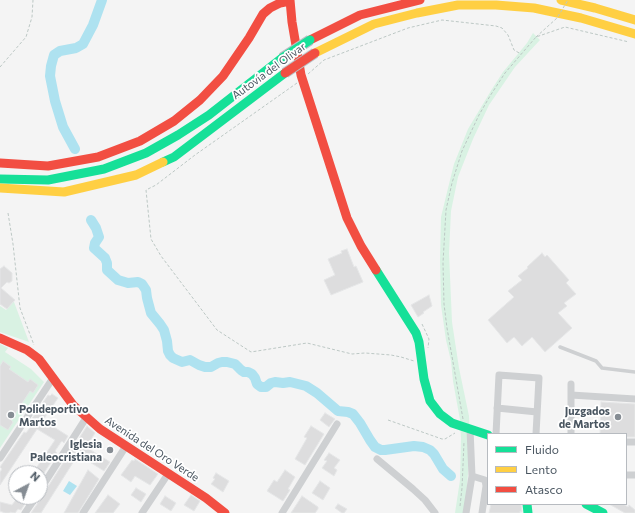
<!DOCTYPE html>
<meta charset="utf-8">
<style>
body{margin:0}
#map{position:relative;width:635px;height:513px;overflow:hidden;background:#f4f4f4;font-family:Commissioner,sans-serif}
canvas{display:block}
.legend{position:absolute;left:487px;top:433px;width:140px;height:72px;box-sizing:border-box;background:#fff;border:1px solid #b7bbc0;margin:0;padding:5px 7px;list-style:none;font-size:12px;color:#4a5661}
.legend li{display:flex;align-items:center;gap:8px;height:20px}
.legend b{width:20px;border:1px solid #b7bbc0}
.north{position:absolute;left:8px;top:465px;width:40px;height:40px;box-sizing:border-box;background:#fff;border:1px solid #b7bbc0;border-radius:50%;rotate:41deg;font-size:11px;font-weight:700;line-height:16px;text-align:center;color:#4a5661}
.north::after{content:'';display:block;margin:auto;width:14px;height:18px;background:#868d94;clip-path:polygon(50% 0,100% 100%,50% 72%,0 100%)}
</style>
<div id="map">
<canvas width="635" height="513"></canvas>
<ul class="legend">
<li><b style="height:5px;background:#16e098"></b>Fluido</li>
<li><b style="height:5px;background:#ffcf43"></b>Lento</li>
<li><b style="height:5px;background:#f24e42"></b>Atasco</li>
</ul>
<div class="north">N</div>
</div>
<script>
const context = document.querySelector('canvas').getContext('2d');
context.lineJoin = 'round';
function fillPath(path, color) { context.fillStyle = color; context.fill(path, 'evenodd'); }
const toPath = rows => new Path2D(rows.map(r => 'M' + r).join(''));
function strokePath(path, color, width, dash) { context.strokeStyle = color; context.lineWidth = width; context.lineCap = dash ? 'butt' : 'round'; context.setLineDash(dash || []); context.stroke(path); }
function write(font, color, halo, rows, align = 'center') {
  context.font = font + ' Commissioner,sans-serif'; context.lineWidth = 3.5; context.setLineDash([]); context.textBaseline = 'middle'; context.strokeStyle = halo; context.fillStyle = color; for (const [text, x, y, turn = 0] of rows) {
    context.save(); context.translate(x, y); context.rotate((+turn || 0) * Math.PI / 180); context.textAlign = isNaN(turn) ? turn : align; if (halo) context.strokeText(text, 0, 0); context.fillText(text, 0, 0); context.restore();
  }
}
const green = toPath([
 [533,33,540,40,515,67,489,105,473,139,458,177,451,211,449,253,452,322,459,368,469,416,470,447,465,513,455,513,460,480,461,438,460,420,453,381,451,361,446,340,441,305,440,260,441,217,450,180,454,164,468,129,492,89,503,72,527,43],
 [14,301,14,302,29,342,0,332,0,306,6,310],
 [0,344,8,348,5,352,31,369,44,382,0,448]
]);
const water = toPath([
 [69,481,77,486,70,495,63,491]
]);
const river = toPath([
 [75,149,63,127,55,101,50,76,51,66,54,55,60,51,76,48,83,44,93,25,102,0],
 [91,220,96,228,99,237,95,243,94,248,105,258,107,263,107,270,118,280,128,283,138,282,142,284,146,290,147,298,151,313,160,324,164,330,167,341,168,351,170,355,173,358,182,362,190,360,199,365,205,367,211,367,218,363,222,362,227,362,235,364,241,370,244,372,248,372,252,374,255,378,257,384,261,387,266,387,271,383,275,382,283,383,290,382,306,386,317,393,338,411,348,412,353,414,360,423,370,440,375,447,381,450,385,450,414,446,423,447,430,450,434,454,443,469,451,476]
]);
const building = toPath([
 [347,249,354,267,356,266,363,282,331,295,324,280,335,275,328,259,342,253,341,251,347,249],
 [542,253,545,257,547,255,569,280,566,283,576,294,564,303,567,306,558,313,572,328,545,352,532,337,522,346,514,337,507,343,488,320,514,297,508,291,522,280,518,276,528,268,527,267,542,253],
 [4,266,12,273,12,281,9,283,7,282,1,288,15,300,7,309,0,304,0,269,4,266],
 [429,295,432,306,423,312,424,313,418,317,411,305,429,295],
 [3,361,11,367,9,369,28,382,30,379,38,385,33,393,30,391,11,420,13,422,8,430,0,425,0,366,3,361],
 [52,394,58,398,43,420,68,436,64,443,62,441,61,442,55,451,57,453,40,479,40,473,33,473,55,440,37,429,0,485,0,472,2,469,0,467,24,432,26,433,32,425,33,423,31,420,48,395,50,396,52,394],
 [601,402,635,404,635,437,626,437,626,434,600,434,601,402],
 [325,413,335,419,329,427,320,420,325,413],
 [87,426,95,433,86,447,110,462,104,471,77,454,76,455,71,451,87,426],
 [311,426,324,434,305,465,295,459,307,438,304,437,311,426],
 [329,453,340,460,334,468,337,470,334,476,322,468,327,461,324,460,329,453],
 [69,457,74,461,41,513,31,513,40,500,41,495,44,493,65,460,67,460,69,457],
 [135,459,158,474,150,485,135,476,131,482,121,475,132,460,134,461,135,459],
 [88,470,99,479,78,513,64,513,88,470],
 [285,470,295,477,288,489,290,490,283,501,267,491,274,480,277,482,285,470],
 [216,473,229,481,223,492,211,484,215,479,213,478,216,473],
 [320,481,330,488,323,500,312,493,320,481],
 [136,488,146,494,141,502,131,495,136,488],
 [108,495,120,504,113,513,95,513,108,495],
 [191,495,200,501,194,511,184,505,191,495],
 [165,496,176,503,171,511,160,504,165,496],
 [302,496,318,507,318,509,315,513,291,513,302,496],
 [18,497,29,497,21,510,18,509,15,513,10,512,10,513,5,513,0,511,0,502,12,505,18,497],
 [338,504,347,509,344,513,342,513,335,508,338,504],
 [491,504,521,504,522,512,520,511,520,513,489,513,491,504],
 [609,504,623,504,628,507,629,505,635,510,635,513,625,513,609,504]
]);
const path = toPath([
 [0,67,26,37,32,17,33,0],
 [308,74,324,60,408,28,442,20,496,26,502,28,508,35,514,50,521,54],
 [297,83,195,155,156,185,146,190,151,239,161,256,217,330,251,352,307,343,352,354,365,353,391,355,401,357,414,361],
 [8,213,13,244,20,308,34,345],
 [422,324,429,339,428,348],
 [463,419,447,328,444,304,443,263,446,210,452,183,462,151,470,134,479,115,490,96,505,73,536,37,565,27,629,42],
 [388,420,442,439,445,439,455,433],
 [460,506,462,488,464,442]
]);
const lane = toPath([
 [560,347,596,361,602,368,635,372]
]);
const street = toPath([
 [571,384,571,434],
 [571,395,635,399],
 [497,408,537,412],
 [470,429,472,476,485,480,486,486,482,513],
 [496,434,499,375,539,378,536,434],
 [626,442,635,442],
 [0,458,53,378],
 [377,459,413,489,425,500,435,513],
 [626,475,635,475],
 [40,490,86,418],
 [25,513,36,497],
 [83,513,126,446],
 [142,513,168,474],
 [282,513,337,424],
 [466,513,472,476]
]);
const fast = toPath([
 [163,162,174,157,285,73],
 [0,179,48,180,104,169,146,153,178,135,209,115,282,58],
 [376,270,416,333,419,342,424,379,430,401,440,414,452,423,488,435],
 [527,504,528,513],
 [586,504,603,513]
]);
const slow = toPath([
 [561,0,595,8,635,20],
 [315,53,374,24,417,13,458,5,496,5,534,8,581,18,635,34],
 [0,188,64,192,136,175,163,162]
]);
const jam = toPath([
 [290,0,292,22,301,75,347,218,361,246,376,270],
 [310,40,360,15,420,0],
 [0,163,48,166,98,157,140,141,174,121,200,100,223,76,249,38,263,14,270,8,280,3,290,1],
 [0,338,27,350,39,359,73,405,100,429,206,498,225,513]
]);
const pathBridge = toPath([
 [536,37,557,18,568,0]
]);
const fastBridge = toPath([
 [282,58,310,40]
]);
const jamBridge = toPath([
 [285,73,315,53]
]);
const markers = [
 [11,415,4,"#868d94"],
 [618,417,4,"#868d94"],
 [110,450,4,"#868d94"]
];
const streetNames = [
 ["Autovía del Olivar",269,71,-36],
 ["Avenida del Oro Verde",152,449,33]
];
const poiNames = [
 ["Polideportivo",19,409,"left"],
 ["Martos",19,422,"left"],
 ["Juzgados",610,411],
 ["de Martos",610,424],
 ["Iglesia",102,444],
 ["Paleocristiana",102,457]
];
fillPath(green, '#d9f2e3');
fillPath(water, '#aee2f0');
strokePath(river, '#aee2f0', 10);
fillPath(building, '#ddddde');
strokePath(building, '#e5e6e7', 1);
strokePath(path, '#bcc7c4', 1, [3, 2]);
strokePath(lane, '#ced0d2', 3.5);
strokePath(street, '#ced0d2', 7);
strokePath(fast, '#16e098', 9);
strokePath(slow, '#ffcf43', 9);
strokePath(jam, '#f24e42', 9);
strokePath(fastBridge, '#b9bec3', 11, []);
strokePath(jamBridge, '#b9bec3', 11, []);
strokePath(pathBridge, '#bcc7c4', 1, [3, 2]);
strokePath(fastBridge, '#16e098', 9);
strokePath(jamBridge, '#f24e42', 9);
for (const [x, y, r, color] of markers) { const dot = new Path2D(); dot.arc(x, y, r, 0, 2 * Math.PI); context.fillStyle = color; context.fill(dot); strokePath(dot, '#fff', 1.5); }
write('11px', '#4a5661', '#fff', streetNames);
write('bold 11px', '#4a5661', '#fff', poiNames, 'right');
</script>
